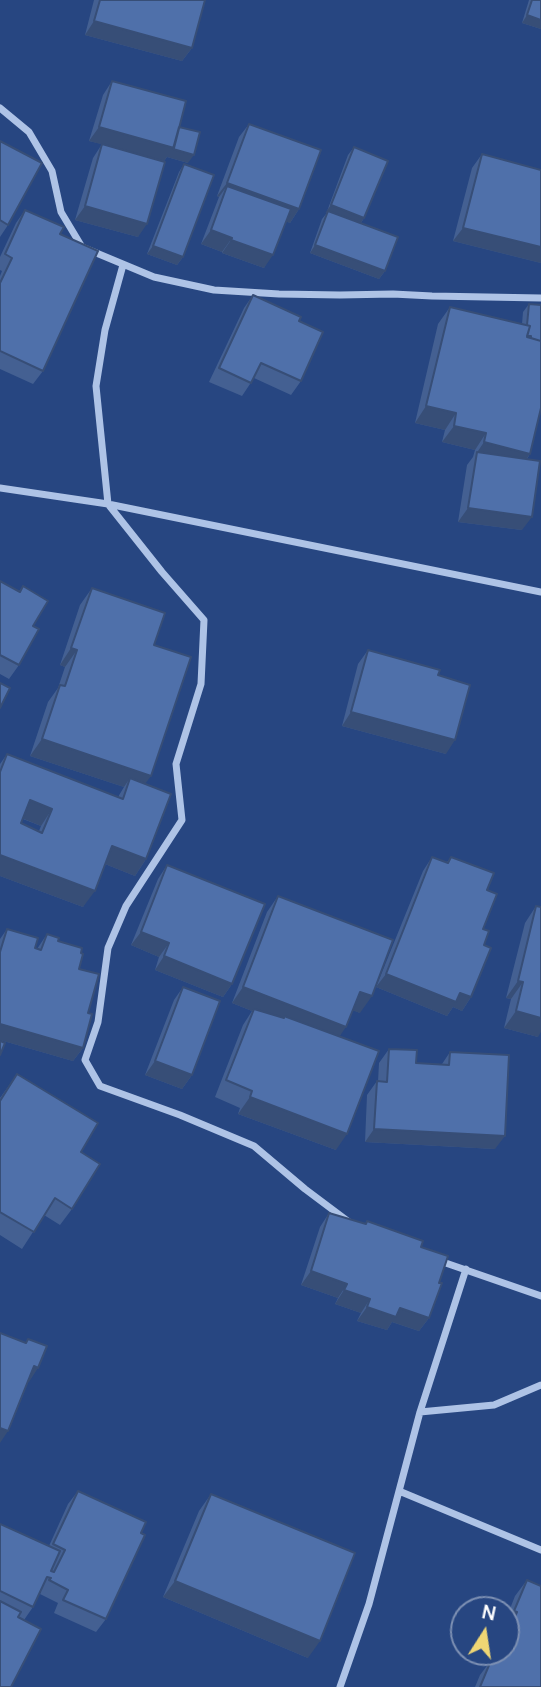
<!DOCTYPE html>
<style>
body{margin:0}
#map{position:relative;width:541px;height:1687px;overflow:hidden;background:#274681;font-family:Manrope,sans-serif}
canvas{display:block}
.north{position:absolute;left:450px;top:1596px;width:70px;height:70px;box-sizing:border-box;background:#274681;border:2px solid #7d90b3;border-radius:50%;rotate:12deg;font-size:19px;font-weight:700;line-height:28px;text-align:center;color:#fff}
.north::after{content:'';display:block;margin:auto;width:24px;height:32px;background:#efd674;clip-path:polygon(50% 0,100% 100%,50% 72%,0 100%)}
</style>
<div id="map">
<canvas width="541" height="1687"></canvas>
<div class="north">N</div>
</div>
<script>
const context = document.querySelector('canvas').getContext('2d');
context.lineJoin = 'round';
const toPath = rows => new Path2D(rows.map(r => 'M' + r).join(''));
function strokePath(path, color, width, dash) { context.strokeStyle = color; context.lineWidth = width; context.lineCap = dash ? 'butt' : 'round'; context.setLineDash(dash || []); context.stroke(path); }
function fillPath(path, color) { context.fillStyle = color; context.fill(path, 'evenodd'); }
const minor = toPath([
 [0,108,29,132,52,171,61,212,82,247,154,277,214,290,279,294,340,295,393,294,432,296,541,298],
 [123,265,105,330,96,386,108,504,162,572,204,620,201,684,176,764,182,820,126,906,108,948,98,1022,85,1060,100,1086,180,1115,254,1146,305,1189,349,1222],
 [0,488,108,504,541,592],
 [437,1260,541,1296],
 [420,1412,466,1269],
 [399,1491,541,1550],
 [340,1687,369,1604,420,1412,494,1405,541,1385]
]);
const wall = toPath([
 [94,0,205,0,192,48,182,61,85,35],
 [529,0,541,0,541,29,522,23],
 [112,81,179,127,188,163,167,157,164,161,138,237,75,220,93,158,102,144,89,141,103,95],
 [249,124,299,209,290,223,286,221,264,268,222,253,222,252,201,244,219,197,217,196,239,137],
 [0,141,8,225,0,237],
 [354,147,364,218,361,223,385,271,379,279,310,253,322,219,326,214,348,155],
 [482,154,541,170,541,263,453,241,472,168],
 [184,164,183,257,177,265,147,254,179,172],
 [25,210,60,234,43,371,33,384,0,369,0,276,2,271,0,270,0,257,16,223],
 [253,295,299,321,301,381,291,395,254,378,242,396,209,382,244,308],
 [529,304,541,305,530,454,527,459,522,530,458,522,467,465,473,457,475,450,442,442,445,430,415,423,438,324,450,307,522,324,523,312],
 [0,581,19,591,23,586,33,626,19,665,9,679,0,674],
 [92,588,154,645,145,784,146,859,135,876,105,864,83,907,0,876,0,764,7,754,118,797,124,787,30,756,48,702,58,688,65,667,60,665,80,605],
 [23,819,41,826,39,831,21,823],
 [368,650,438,675,446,754,342,726,358,664],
 [432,857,447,862,451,857,487,890,483,929,484,945,471,997,462,1011,453,1007,447,1016,376,987,423,871],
 [167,865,232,984,223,997,155,970,159,957,131,945,158,879],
 [278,896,360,1013,353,1010,339,1037,336,1150,238,1114,240,1108,215,1097,243,1025,252,1011,232,1003,267,912],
 [536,906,538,1037,504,1028,511,999,506,998,525,923],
 [7,929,37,949,47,934,58,941,79,969,88,1013,83,1048,73,1061,0,1040,0,939],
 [183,987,192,1075,182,1089,145,1075,174,1000],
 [389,1049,416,1063,442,1064,450,1052,495,1149,365,1142,367,1095,377,1081,378,1082,379,1063],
 [17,1074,81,1152,72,1209,60,1225,44,1215,22,1249,0,1235,0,1098],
 [329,1213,365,1224,367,1221,421,1247,429,1318,419,1331,392,1322,387,1330,357,1321,361,1313,335,1304,338,1298,301,1285,320,1227],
 [78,1491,106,1619,96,1632,54,1613,58,1603,40,1594,41,1592,40,1591,33,1607,24,1620,0,1687,0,1524,49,1546,68,1504],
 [211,1494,308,1658,163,1597,199,1511],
 [527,1580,541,1687,475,1687,480,1675,492,1659,495,1652,506,1652,506,1619,515,1596]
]);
const shadedWall = toPath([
 [527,15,541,20,541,29,522,23],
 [94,21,192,48,182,61,85,35],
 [99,127,174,148,194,155,188,163,167,157,164,161,89,141],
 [227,183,299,209,290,223,222,198,227,186,219,197,217,196],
 [331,205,364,218,359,226,328,211,325,213],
 [85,206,147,224,138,237,75,220],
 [463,228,541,247,541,263,453,241],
 [211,230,232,238,222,252,201,244],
 [231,240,273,255,264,268,222,253],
 [315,245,385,271,379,279,310,253],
 [153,246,183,257,177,265,147,254],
 [426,406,456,413,445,430,415,423],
 [454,426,486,433,475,450,442,442],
 [484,442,530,454,519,470,476,454],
 [468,508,532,517,522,530,458,522],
 [71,648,77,650,65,667,60,665],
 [351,712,455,740,446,754,342,726],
 [42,739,151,776,139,792,130,778,124,787,30,756],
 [30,800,52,809,41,826,19,817],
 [112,846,146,859,135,876,100,862],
 [0,855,95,891,83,907,0,876],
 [141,932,169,943,159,957,131,945],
 [164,956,232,984,223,997,155,970],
 [386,974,460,993,471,997,462,1011,453,1007,447,1016,376,987],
 [518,981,523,982,511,999,506,998],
 [243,987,346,1027,335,1043,284,1016,280,1022,254,1009,252,1011,232,1003],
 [360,992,372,996,360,1013,348,1009],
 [516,1011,541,1018,541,1032,538,1037,504,1028],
 [0,1024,83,1048,73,1061,0,1040],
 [155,1061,192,1075,182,1089,145,1075],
 [250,1097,347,1134,336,1150,238,1114],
 [374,1129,505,1136,495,1149,365,1142],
 [311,1271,347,1284,338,1298,301,1285],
 [344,1290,370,1299,361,1313,335,1304],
 [367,1307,400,1308,429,1318,419,1331,392,1322,387,1330,357,1321],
 [34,1366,38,1368,29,1382,24,1380],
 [0,1428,8,1431,0,1443],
 [175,1581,320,1641,308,1658,163,1597],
 [514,1611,517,1612,506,1628,506,1623]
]);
const building = toPath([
 [100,0,205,0,192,48,94,21,100,0],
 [532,0,541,0,541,20,527,15,532,0],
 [112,81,186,101,174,148,99,127,112,81],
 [249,124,321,150,299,209,227,183,249,124],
 [179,127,200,132,194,155,173,149,179,127],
 [0,141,42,163,8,225,0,220,0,141],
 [102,144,165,162,147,224,85,206,102,144],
 [354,147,388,161,364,218,331,205,354,147],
 [482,154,541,170,541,247,463,228,482,154],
 [184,164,214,175,183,257,153,246,184,164],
 [227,186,291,209,273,255,231,240,232,238,211,230,227,186],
 [25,210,64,227,60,234,98,251,43,371,0,351,0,283,12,258,5,254,25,210],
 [328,211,398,237,385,271,315,245,328,211],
 [253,295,301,317,299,321,323,332,301,381,261,363,251,383,219,368,253,295],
 [529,304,541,305,541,341,531,338,531,336,527,336,530,326,527,325,529,304],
 [450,307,530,326,527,337,541,341,541,408,530,454,484,442,486,433,454,426,456,413,426,406,450,307],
 [477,452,540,461,532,517,468,508,477,452],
 [0,581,20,592,23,586,48,601,33,626,39,629,19,665,0,655,0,581],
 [92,588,165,613,154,645,191,657,151,776,42,739,60,685,65,686,77,650,71,648,92,588],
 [368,650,440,670,438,675,470,685,455,740,351,712,368,650],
 [0,683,10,688,0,708,0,683],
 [7,754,123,799,130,778,171,794,146,859,112,846,95,891,0,855,0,772,7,754],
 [30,800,52,809,42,833,21,823,30,800],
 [432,857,448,863,451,857,494,873,487,890,497,894,483,929,489,931,484,945,491,948,471,997,460,993,456,1002,386,974,432,857],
 [167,865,265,904,232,984,164,956,169,943,141,932,167,865],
 [278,896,393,940,372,996,360,992,346,1027,243,987,278,896],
 [536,906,541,907,541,1018,516,1011,523,982,518,981,536,906],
 [7,929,38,938,35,948,41,950,47,934,59,938,58,941,82,948,81,953,83,954,79,969,99,974,88,1013,92,1014,83,1048,0,1024,0,952,7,929],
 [183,987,220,1001,192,1075,155,1061,183,987],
 [254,1009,284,1018,284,1016,379,1051,347,1134,250,1097,252,1091,226,1080,254,1009],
 [0,1041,5,1043,0,1055,0,1041],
 [389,1049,417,1050,416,1063,449,1065,450,1052,509,1055,505,1136,374,1129,377,1081,387,1082,389,1049],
 [17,1074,98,1123,81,1152,100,1164,72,1209,55,1198,34,1232,0,1212,0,1101,17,1074],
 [329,1213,366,1224,367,1221,423,1241,421,1247,448,1256,439,1283,442,1283,429,1318,400,1308,396,1317,367,1307,370,1299,344,1290,347,1284,311,1271,329,1213],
 [0,1333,26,1343,28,1339,47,1346,38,1368,34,1366,8,1431,0,1428,0,1333],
 [78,1491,146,1522,141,1533,145,1535,106,1619,63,1600,68,1590,49,1580,51,1578,47,1577,33,1607,0,1591,0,1524,60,1551,51,1571,54,1572,65,1550,53,1544,78,1491],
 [211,1494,355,1553,320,1641,175,1581,211,1494],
 [527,1580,541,1586,541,1687,480,1687,492,1658,496,1661,500,1652,506,1652,506,1637,517,1612,514,1611,527,1580],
 [0,1601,21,1612,18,1617,41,1629,11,1687,0,1687,0,1601]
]);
strokePath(minor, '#aec3e6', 7);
fillPath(wall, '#446092');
fillPath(shadedWall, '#374e77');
fillPath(building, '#4f70aa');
strokePath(building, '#374e77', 2);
</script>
